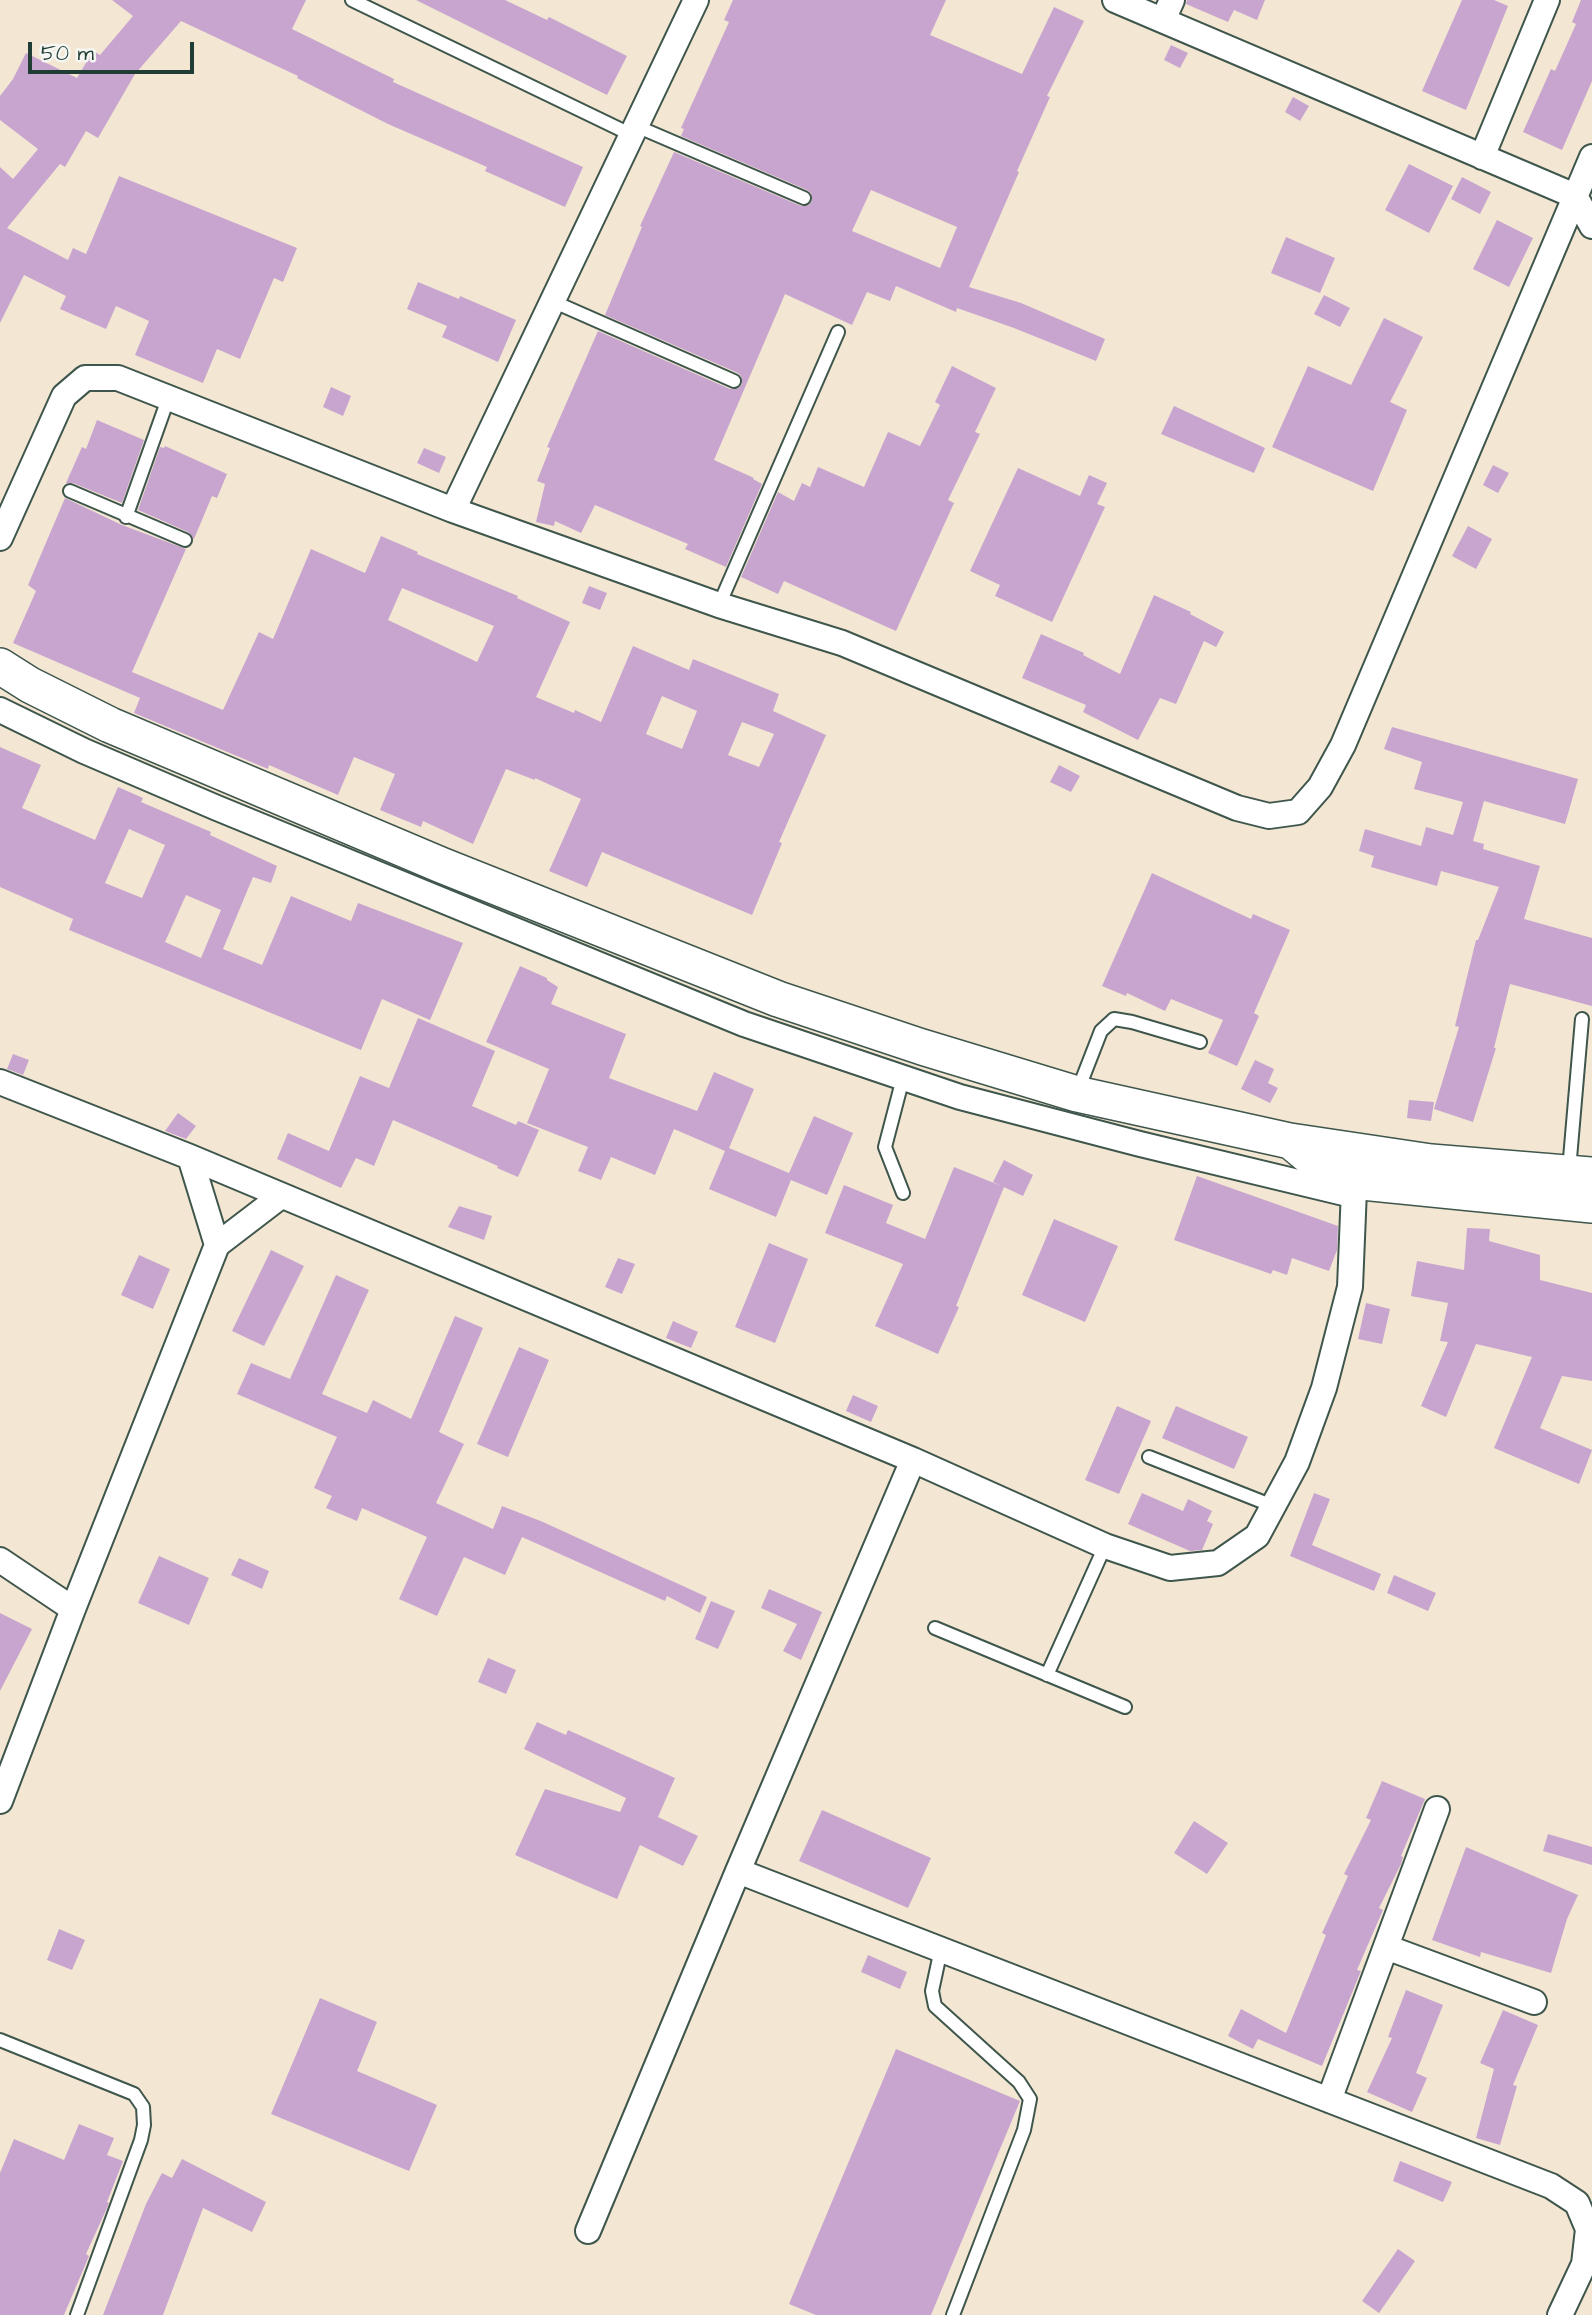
<!DOCTYPE html>
<style>
body{margin:0}
#map{position:relative;width:1592px;height:2315px;overflow:hidden;background:#f3e7d3;font-family:"Architects Daughter",sans-serif}
canvas{display:block}
.scale{position:absolute;left:28px;top:42px;width:166px;height:32px;box-sizing:border-box;border:4px solid #1f3d34;border-top:0;padding-left:9px;font-size:21px;line-height:24px;white-space:nowrap;color:#1f3d34;-webkit-text-stroke:5px #f6f6f2;paint-order:stroke}
</style>
<div id="map">
<canvas width="1592" height="2315"></canvas>
<div class="scale">50 m</div>
</div>
<script>
const c = document.querySelector('canvas').getContext('2d');
c.lineJoin = 'round';
function fill(path, color) { c.fillStyle = color; c.fill(path, 'evenodd'); }
const shape = rows => new Path2D(rows.map(r => 'M' + r).join(''));
function strokePath(path, color, width, dash) { c.strokeStyle = color; c.lineWidth = width; c.lineCap = dash ? 'butt' : 'round'; c.setLineDash(dash || []); c.stroke(path); }
fill(shape([
 [112,0,306,0,292,29,394,79,393,82,583,167,565,207,485,171,487,167,388,124,297,78,298,76,181,21,135,74,98,138,86,131,65,167,60,164,7,228,68,260,73,248,86,254,119,176,297,248,283,282,274,278,240,359,217,349,203,383,135,355,149,321,116,306,106,329,60,309,66,296,24,275,0,323,0,167,13,179,38,149,0,120,0,96,13,79,26,53,77,78,93,51,100,55,133,16],
 [416,0,505,0,547,20,549,17,627,56,607,95],
 [733,0,946,0,930,35,1022,74,1054,7,1084,21,1047,96,1050,97,1017,171,1019,172,969,287,1021,303,1105,339,1096,361,1014,328,957,308,956,312,896,286,890,301,867,292,852,325,785,294,714,460,754,478,753,479,762,484,726,567,685,549,688,544,595,505,581,533,555,521,554,526,536,522,545,484,537,481,550,448,547,447,598,331,730,389,739,388,742,384,741,376,738,373,605,315,642,227,640,226,674,152,801,206,809,205,812,201,811,193,807,190,681,136,684,129,681,128,729,22,724,20],
 [871,190,957,227,940,268,852,231],
 [1187,0,1265,0,1257,20,1234,10,1228,22,1186,4],
 [1462,0,1494,0,1508,6,1466,110,1422,91],
 [1581,0,1592,0,1592,81,1562,150,1523,132,1551,69,1555,71,1576,24,1572,22],
 [1171,45,1188,53,1180,68,1164,60],
 [1293,97,1309,106,1300,121,1285,112],
 [1409,164,1453,186,1429,233,1385,210],
 [1462,177,1491,192,1480,214,1451,199],
 [1497,220,1533,238,1509,287,1473,269],
 [1286,237,1335,258,1320,293,1271,273],
 [418,282,459,299,460,296,516,320,498,362,442,337,447,326,407,309],
 [1324,295,1350,308,1340,327,1314,314],
 [1384,318,1423,337,1390,402,1407,410,1373,491,1272,447,1308,366,1351,385],
 [952,366,996,388,975,432,980,434,948,500,954,503,896,631,784,581,778,594,741,577,778,492,794,501,802,483,810,487,818,467,864,487,888,432,920,446,940,405,935,402],
 [331,387,351,396,343,416,323,407],
 [1174,406,1265,448,1254,473,1161,434],
 [97,420,144,440,122,503,73,483,66,483,82,447,86,449],
 [165,446,227,474,217,498,212,496,194,539,188,532,138,510,160,447,164,448],
 [424,448,446,457,439,473,417,463],
 [1493,465,1509,473,1498,493,1483,485],
 [1018,468,1080,496,1089,475,1107,483,1097,504,1105,507,1052,622,995,596,1000,585,970,571],
 [65,498,122,525,186,549,132,672,223,710,259,632,273,639,311,549,365,573,381,536,418,552,417,554,518,596,517,598,570,622,536,697,574,713,575,710,601,722,633,646,689,670,693,659,779,694,773,711,826,735,779,842,782,843,752,915,602,852,587,887,549,871,581,799,535,778,535,780,506,769,473,844,423,821,421,827,380,810,395,774,354,757,338,795,269,765,268,769,134,713,140,698,13,643,36,591,28,585],
 [402,588,494,626,477,662,388,620],
 [662,696,697,711,682,749,646,734],
 [742,722,774,734,759,767,728,755],
 [1468,526,1492,539,1476,569,1452,556],
 [589,586,607,593,600,610,582,603],
 [1154,595,1191,612,1190,614,1224,632,1216,647,1204,641,1176,704,1160,698,1138,740,1083,712,1086,705,1022,678,1041,634,1084,653,1083,655,1120,674],
 [1392,727,1578,779,1565,824,1484,801,1473,841,1484,844,1483,849,1540,866,1524,919,1592,938,1592,1006,1510,984,1494,1048,1496,1048,1473,1122,1434,1109,1459,1027,1455,1026,1476,940,1478,940,1499,887,1441,871,1437,886,1371,867,1374,856,1359,851,1365,829,1421,846,1426,827,1453,835,1463,802,1414,789,1422,762,1384,749],
 [0,747,41,765,22,808,95,840,118,787,143,798,141,802,211,832,210,835,277,866,271,883,253,877,223,949,262,965,291,896,351,921,358,903,463,943,430,1020,382,999,361,1050,69,930,73,919,0,887],
 [129,829,165,845,142,898,105,883],
 [186,895,221,910,201,958,165,942],
 [1059,765,1080,776,1071,792,1050,782],
 [1152,873,1251,919,1253,914,1290,930,1254,1013,1259,1016,1237,1066,1208,1053,1223,1020,1171,999,1165,1011,1127,993,1126,996,1102,986],
 [520,966,547,978,547,980,558,987,551,1004,626,1034,609,1078,697,1111,714,1072,754,1089,729,1148,789,1173,814,1116,853,1133,827,1195,791,1180,776,1217,709,1189,725,1151,674,1129,655,1175,611,1157,601,1180,578,1171,588,1147,527,1123,549,1069,486,1042],
 [418,1018,495,1051,472,1106,516,1125,518,1121,539,1130,518,1177,497,1168,498,1166,393,1120,374,1166,356,1158,341,1188,277,1159,288,1133,329,1151,360,1076,389,1088],
 [13,1054,29,1060,23,1075,7,1069],
 [1255,1060,1274,1069,1268,1083,1278,1088,1270,1103,1241,1089],
 [1409,1100,1434,1102,1431,1121,1407,1118],
 [178,1113,196,1126,186,1139,165,1131],
 [1004,1160,1033,1175,1023,1196,993,1182],
 [954,1167,1004,1187,956,1306,959,1307,938,1354,875,1326,903,1264,825,1233,844,1185,893,1205,886,1223,925,1239],
 [1197,1176,1338,1226,1337,1250,1329,1271,1292,1258,1287,1275,1273,1270,1271,1274,1174,1240],
 [459,1206,492,1216,484,1240,448,1227],
 [1054,1219,1118,1246,1085,1322,1022,1295],
 [1467,1228,1490,1229,1489,1241,1540,1255,1540,1280,1592,1293,1592,1381,1562,1376,1540,1428,1592,1450,1579,1484,1494,1448,1532,1357,1476,1344,1446,1417,1421,1406,1448,1342,1440,1341,1448,1303,1411,1296,1417,1261,1464,1270],
 [769,1243,808,1259,775,1343,735,1327],
 [271,1250,304,1266,264,1346,232,1331],
 [139,1255,170,1269,153,1309,121,1295],
 [618,1258,635,1264,622,1294,605,1287],
 [336,1275,369,1290,322,1394,367,1413,373,1400,411,1419,455,1316,483,1328,439,1432,464,1444,436,1503,493,1529,502,1506,543,1522,707,1597,700,1613,667,1596,665,1601,522,1537,505,1575,464,1557,437,1616,399,1599,427,1537,362,1508,357,1521,326,1508,332,1496,314,1488,337,1437,237,1394,251,1363,290,1379],
 [1366,1303,1390,1309,1382,1344,1358,1339],
 [673,1321,698,1332,691,1348,666,1338],
 [519,1347,549,1360,508,1457,477,1444],
 [853,1395,878,1406,871,1422,846,1411],
 [1117,1406,1151,1421,1119,1494,1085,1480],
 [1176,1406,1248,1437,1234,1469,1162,1438],
 [1142,1493,1183,1511,1188,1499,1212,1511,1207,1521,1213,1524,1202,1550,1190,1551,1128,1524],
 [1314,1493,1330,1499,1312,1545,1381,1574,1374,1591,1290,1556],
 [159,1556,209,1578,189,1625,138,1603],
 [239,1558,269,1571,262,1589,231,1575],
 [1394,1575,1436,1593,1428,1611,1387,1593],
 [769,1589,822,1612,801,1660,783,1651,797,1624,761,1608],
 [711,1601,735,1611,718,1649,695,1639],
 [0,1613,32,1629,0,1691],
 [488,1658,516,1670,506,1694,478,1682],
 [537,1722,566,1735,568,1730,675,1778,658,1817,698,1836,683,1866,640,1845,617,1899,515,1855,545,1789,620,1812,626,1798,524,1749],
 [1382,1781,1425,1799,1401,1856,1403,1857,1401,1864,1379,1908,1383,1910,1357,1970,1361,1971,1322,2066,1258,2039,1253,2049,1228,2036,1241,2009,1286,2033,1326,1935,1322,1933,1348,1876,1344,1874,1371,1820,1366,1818],
 [822,1810,931,1858,908,1908,799,1861],
 [1194,1821,1228,1843,1207,1874,1174,1853],
 [1548,1834,1592,1847,1592,1865,1543,1851],
 [1466,1847,1578,1895,1567,1919,1551,1973,1481,1952,1480,1957,1432,1940],
 [59,1929,85,1940,72,1970,47,1960],
 [868,1955,907,1972,900,1989,861,1972],
 [1406,1990,1443,2005,1416,2073,1427,2078,1412,2112,1367,2092,1392,2038,1388,2037],
 [320,1998,377,2022,357,2071,437,2105,409,2171,271,2114],
 [1503,2010,1538,2025,1513,2085,1517,2086,1500,2145,1476,2138,1494,2069,1480,2063],
 [896,2049,1020,2101,931,2315,816,2315,789,2304],
 [79,2124,114,2138,107,2155,123,2161,107,2202,109,2203,107,2208,86,2254,89,2256,64,2315,0,2315,0,2173,14,2139,64,2160],
 [182,2159,266,2202,252,2232,203,2208,163,2315,103,2315,146,2204,162,2173,172,2178],
 [1400,2161,1452,2182,1443,2202,1393,2181],
 [1398,2249,1415,2261,1379,2313,1362,2301]
]), '#c8a5cf');
const lane = shape([
 [352,0,632,135],
 [636,126,804,198],
 [552,301,734,381],
 [70,491,185,540],
 [126,517,168,399],
 [719,605,838,332],
 [1078,1090,1101,1031,1114,1019,1132,1022,1200,1042],
 [1569,1170,1582,1019],
 [903,1193,885,1147,903,1078],
 [1149,1457,1273,1506],
 [935,1628,1125,1707],
 [1047,1675,1105,1546],
 [941,1949,932,1991,935,2006,1019,2082,1030,2099,1024,2130,953,2315],
 [0,2040,134,2094,143,2107,144,2125,141,2140,77,2315]
]);
const street = shape([
 [1115,0,1575,196,1592,226],
 [1163,20,1172,0],
 [1482,157,1547,0],
 [453,510,696,0],
 [0,538,64,396,85,378,118,378,453,510,719,605,842,643,1237,808,1269,816,1298,812,1320,787,1343,745,1592,157],
 [0,710,84,751,217,808,744,1024,960,1097,1140,1144,1352,1195],
 [0,1082,190,1157,913,1460,1105,1546,1170,1568,1218,1563,1257,1536,1297,1462,1324,1388,1350,1287,1355,1165],
 [190,1157,217,1245],
 [0,1560,73,1609],
 [0,1801,73,1609,217,1245,281,1196],
 [738,1871,1551,2186,1577,2203,1588,2229,1584,2264,1560,2315],
 [1386,1947,1534,2002],
 [1329,2100,1437,1809],
 [588,2231,738,1871,913,1460]
]);
const secondary = shape([
 [0,666,30,685,110,725,441,865,778,999,922,1047,1077,1094,1290,1141,1431,1162,1592,1175],
 [1293,1143,1323,1168,1352,1181,1592,1205]
]);
strokePath(lane, '#3f564c', 16);
strokePath(street, '#3f564c', 28);
strokePath(secondary, '#3f564c', 38);
strokePath(lane, '#fff', 12);
strokePath(street, '#fff', 24);
strokePath(secondary, '#fff', 35);
</script>
